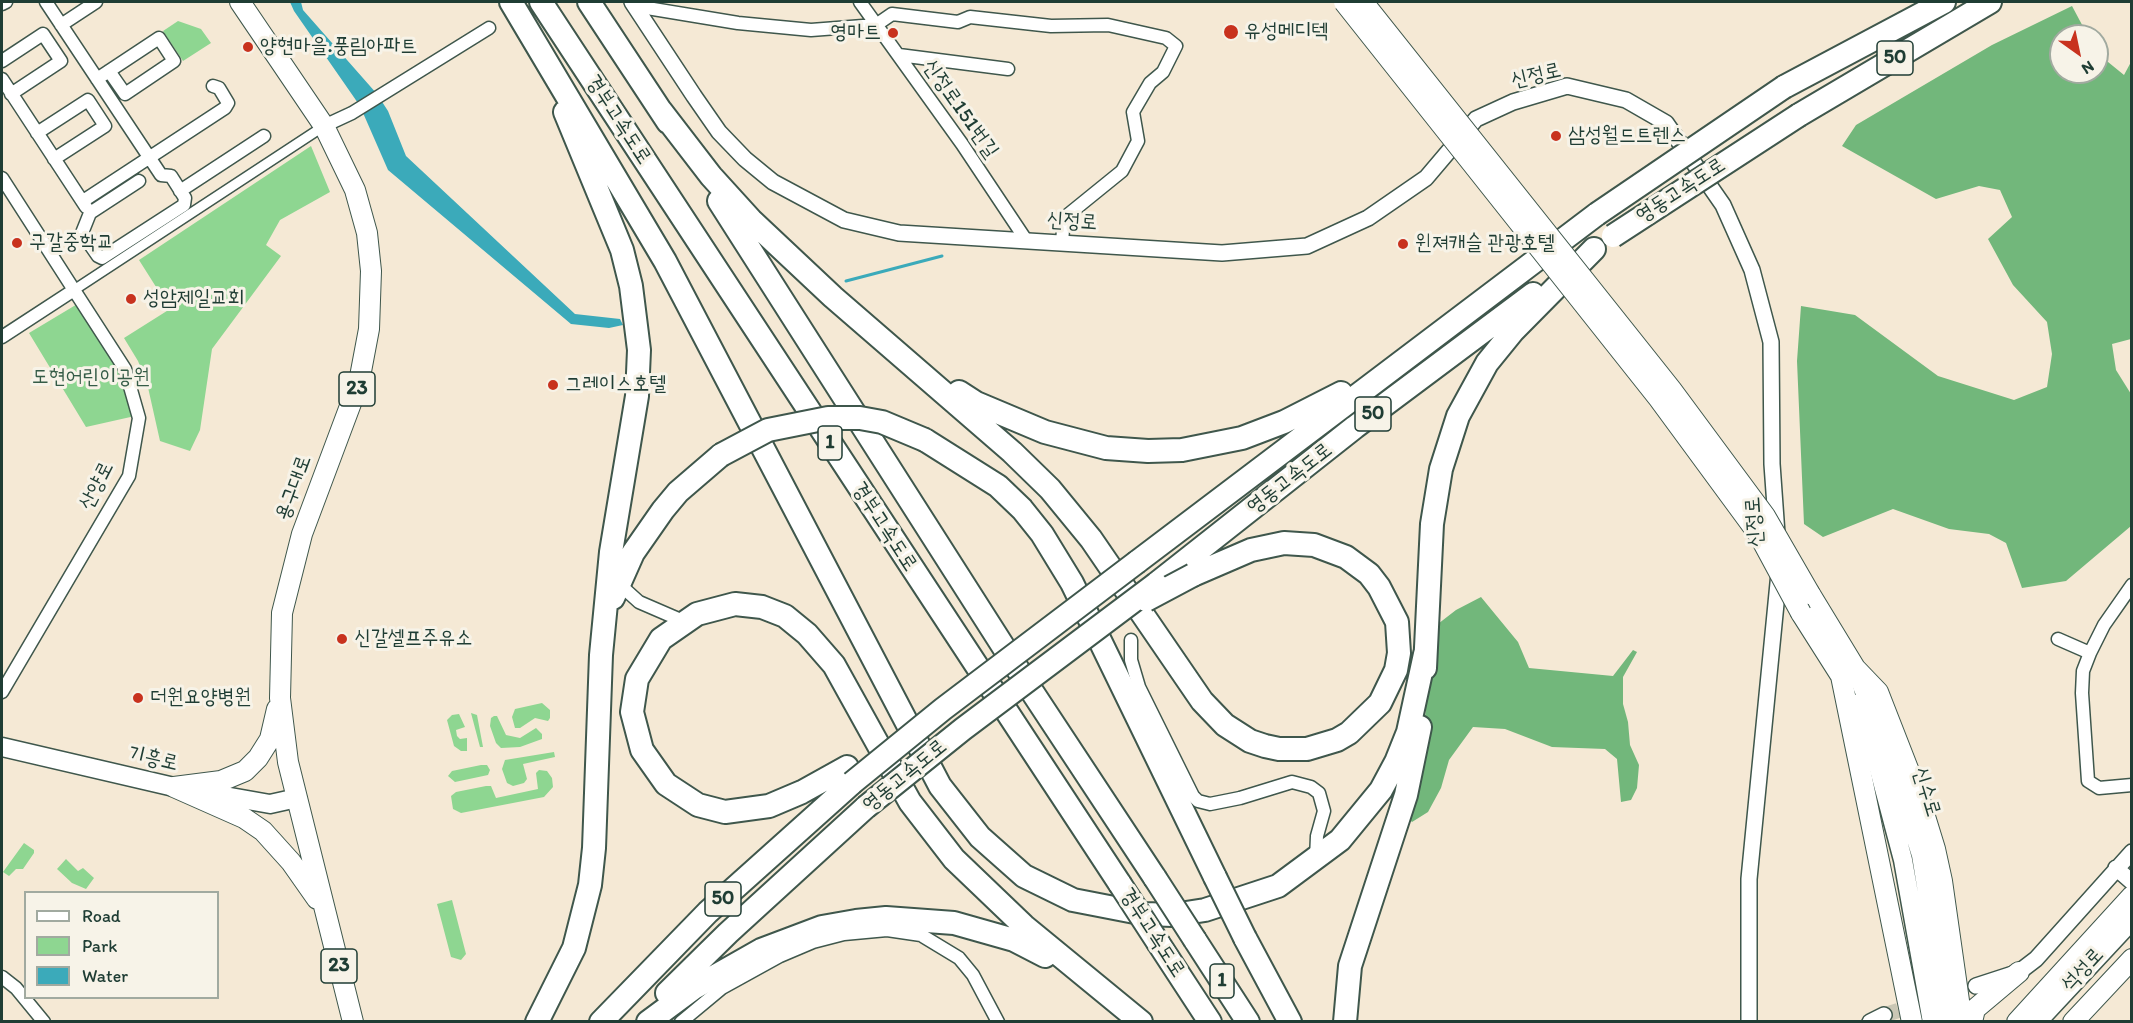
<!DOCTYPE html>
<meta charset="utf-8">
<style>
body{margin:0}
#map{position:relative;width:2133px;height:1023px;overflow:hidden;background:#f5e9d5;font-family:Itim,sans-serif}
canvas{display:block}
.frame{position:absolute;inset:0;border:3px solid #1f3d34;pointer-events:none}
.legend{position:absolute;left:24px;top:891px;width:195px;height:108px;box-sizing:border-box;background:#f7f3e8;border:2px solid #a1aaa0;margin:0;padding:8px 10px;list-style:none;font-size:18px;color:#1f3d34}
.legend li{display:flex;align-items:center;gap:12px;height:30px}
.legend b{width:30px;border:2px solid #a1aaa0}
.north{position:absolute;left:2049px;top:24px;width:60px;height:60px;box-sizing:border-box;background:#f7f3e8;border:2px solid #a1aaa0;border-radius:50%;rotate:147deg;font-size:16px;font-weight:700;line-height:24px;text-align:center;color:#1f3d34}
.north::after{content:'';display:block;margin:auto;width:21px;height:27px;background:#c8321e;clip-path:polygon(50% 0,100% 100%,50% 72%,0 100%)}
</style>
<div id="map">
<canvas width="2133" height="1023"></canvas>
<div class="frame"></div>
<ul class="legend">
<li><b style="height:8px;background:#fff"></b>Road</li>
<li><b style="height:16px;background:#8ed691"></b>Park</li>
<li><b style="height:16px;background:#3baaba"></b>Water</li>
</ul>
<div class="north">N</div>
</div>
<script>
const c = document.querySelector('canvas').getContext('2d');
c.lineJoin = 'round';
function fill(path, color) { c.fillStyle = color; c.fill(path, 'evenodd'); }
const shape = rows => new Path2D(rows.map(r => 'M' + r).join(''));
function strokePath(path, color, width, dash) { c.strokeStyle = color; c.lineWidth = width; c.lineCap = dash ? 'butt' : 'round'; c.setLineDash(dash || []); c.stroke(path); }
function drawText(font, color, halo, rows, align = 'center') {
  c.font = font + ' Itim,"Poor Story",sans-serif'; c.lineWidth = 6; c.setLineDash([]); c.textBaseline = 'middle'; c.strokeStyle = halo; c.fillStyle = color; for (const [text, x, y, turn = 0] of rows) {
    c.save(); c.translate(x, y); c.rotate((+turn || 0) * Math.PI / 180); c.textAlign = isNaN(turn) ? turn : align; if (halo) c.strokeText(text, 0, 0); c.fillText(text, 0, 0); c.restore();
  }
}
fill(shape([
 [178,21,201,29,211,43,183,61,163,31],
 [311,146,330,192,280,220,266,245,281,256,212,349,200,430,190,451,160,441,147,383,138,361,124,338,170,309,139,260],
 [79,303,122,372,135,416,86,427,29,333],
 [542,703,550,710,550,718,548,721,535,718,520,728,515,728,512,717,515,709],
 [471,713,477,715,483,747,480,747],
 [459,714,465,727,456,730,457,736,460,739,467,738,467,751,461,751,454,746,447,720,452,715],
 [494,716,497,716,506,735,520,738,536,728,542,734,542,739,520,747,501,748,496,743,490,726,491,718],
 [554,752,555,757,523,764,527,779,524,783,513,786,507,783,502,769,505,760],
 [481,765,487,765,490,770,488,775,455,782,448,776,452,771],
 [539,770,547,771,552,778,553,787,544,797,461,813,453,809,451,796,456,792,486,786,491,786,496,798,538,789,536,773],
 [24,843,34,850,34,853,23,869,16,869,9,876,3,872],
 [66,859,78,871,83,868,94,878,86,889,72,883,57,869],
 [452,900,466,954,461,960,451,957,437,904]
]), '#8ed691');
fill(shape([
 [2072,6,2088,36,2061,36,2061,72,2097,72,2097,53,2124,75,2131,62,2131,339,2112,344,2116,370,2131,394,2131,526,2066,581,2022,588,2006,543,1989,534,1949,529,1893,509,1823,537,1804,524,1797,361,1801,306,1855,315,1938,376,2014,400,2047,387,2052,354,2047,322,2013,285,1988,239,2012,217,2000,190,1979,186,1936,199,1842,146,1856,125,1992,45],
 [1481,597,1518,642,1529,668,1613,676,1633,650,1637,652,1623,677,1623,704,1628,722,1630,745,1639,765,1637,788,1631,800,1621,802,1617,759,1605,749,1552,747,1505,729,1473,727,1449,760,1441,788,1428,812,1412,822,1405,815,1424,727,1434,627,1456,610]
]), '#72b77b');
fill(shape([
 [290,2,301,2,303,10,377,94,388,111,406,156,575,314,620,319,623,325,609,328,571,324,388,170,360,106,294,11]
]), '#3baaba');
strokePath(shape([
 [846,281,942,256]
]), '#3baaba', 3);
strokePath(shape([
 [1884,1015,1976,986]
]), '#cac7b5', 15, [15, 8]);
const pedestrian = shape([
 [74,290,324,126]
]);
const minor = shape([
 [46,2,161,175,171,176,185,198,184,205,102,258,98,256,82,233,90,213,139,181],
 [860,2,962,144,1026,240],
 [2,4,6,2],
 [635,6,738,23,811,30,876,25,892,14,958,22,970,17,1051,26,1108,25,1166,38,1176,46,1163,72,1150,83,1133,112,1138,141,1122,171,1064,218,1062,242],
 [61,25,96,2],
 [899,55,1008,69],
 [2,61,43,34,61,61,11,94],
 [2,79,86,207],
 [97,79,159,38,174,61,125,94,109,71],
 [324,126,352,113,489,28],
 [37,133,88,100,105,126,54,159],
 [2,178,74,290,2,337],
 [180,191,264,136],
 [83,201,225,108,228,103,219,88,213,86],
 [618,583,639,602,683,621],
 [2132,585,2104,625,2090,653,2083,671,2082,693,2088,781,2099,788,2132,785],
 [2058,639,2090,653],
 [1131,640,1131,660,1139,687,1193,796,1198,801,1210,804,1240,798,1292,782,1311,787,1319,793,1324,811,1317,836,1316,859],
 [2,692,129,476,139,418,125,369,74,290],
 [2,977,16,988,44,1022],
 [681,1022,722,988,780,956,813,942,844,934,887,930,921,935,959,958,973,975,998,1022]
]);
const tertiary = shape([
 [632,2,694,96,719,132,745,159,773,182,844,220,899,233,1222,253,1307,246,1368,218,1426,178,1476,119,1513,102,1567,86,1626,100,1666,123,1723,205,1752,270,1771,342,1772,464,1777,534],
 [2116,868,2132,882],
 [1976,986,2019,972,2036,959,2132,852],
 [1749,1022,1749,879,1779,573],
 [1870,1022,1884,1015]
]);
const secondary = shape([
 [1856,671,1890,756,1921,855,1948,1022],
 [1852,703,1877,762,1903,860,1932,1022],
 [2,747,174,787,270,804,297,798]
]);
const primary = shape([
 [240,2,324,126,355,190,367,233,371,271,369,329,359,382,302,534,282,613,280,698,288,762,353,1022],
 [1810,594,1855,668,1878,692,1919,797,1935,849,1942,881,1962,1022],
 [1801,613,1841,676,1912,1022],
 [174,787,244,818,263,831,291,862,317,899],
 [174,787,221,781,245,771,258,758,270,739,277,709],
 [1972,1022,1975,1009,2019,972],
 [2017,1022,2132,896],
 [2073,1022,2132,959]
]);
const trunk = shape([
 [2035,1022,2132,918]
]);
const motorway = shape([
 [511,2,665,261,940,786,980,837,1024,876,1073,900,1145,914,1173,915,1205,910,1278,886,1340,840,1381,790,1396,762,1408,732,1425,654],
 [541,2,1120,884],
 [589,2,668,122],
 [1784,87,1944,2],
 [661,111,711,176,751,220,833,297,1012,452,1050,489,1091,539,1202,701,1225,725,1250,741,1265,746,1279,749,1307,749,1337,740,1349,733,1380,703,1396,670,1399,653,1397,622,1379,587,1369,574,1346,557,1314,545,1284,543,1251,550,1193,575],
 [1799,115,1990,2],
 [719,201,1031,690,1155,878],
 [959,392,976,403,1045,432,1106,448,1148,451,1182,450,1242,438,1284,422,1341,393],
 [925,440,998,486,1022,509,1042,534,1072,583,1215,877],
 [1137,562,1597,214],
 [1156,584,1355,427,1533,294],
 [613,598,633,553,663,510,678,492,721,455],
 [1425,668,1432,524,1441,469,1458,416,1487,363,1513,331,1594,249],
 [847,767,802,792,769,806,725,812,698,805,666,784,642,750,632,712,637,679,661,639,697,614,735,604,762,607,785,616,807,634,834,665,910,802,954,859,1024,926,1141,1022],
 [1245,938,1290,1022],
 [1195,940,1248,1022],
 [1159,944,1210,1022],
 [667,993,728,933,866,807],
 [537,1022,574,948,590,885,594,848,601,655,611,552,637,396,639,350,631,286,622,250,565,112],
 [601,1022,708,912,852,783],
 [648,1022,694,988,761,950,822,927,856,921,886,918,954,923,1014,940,1045,956],
 [1345,1022,1350,966,1406,795,1420,727]
]);
strokePath(pedestrian, '#3f574c', 12);
strokePath(minor, '#3f574c', 15);
strokePath(tertiary, '#3f574c', 18);
strokePath(secondary, '#3f574c', 21);
strokePath(primary, '#3f574c', 22);
strokePath(trunk, '#3f574c', 24);
strokePath(motorway, '#3f574c', 26);
strokePath(pedestrian, '#fff', 9);
strokePath(minor, '#fff', 12);
strokePath(tertiary, '#fff', 15);
strokePath(secondary, '#fff', 18);
strokePath(primary, '#fff', 20);
strokePath(trunk, '#fff', 21);
strokePath(motorway, '#fff', 22);
const primaryBridge = shape([
 [1344,2,1659,399,1759,535,1801,613],
 [1363,2,1671,389,1765,516,1810,594]
]);
const motorwayBridge = shape([
 [1597,214,1784,87],
 [1613,236,1799,115],
 [721,455,768,430,828,418,860,418,882,422,925,440],
 [1146,600,1193,575],
 [852,783,943,709,1137,562],
 [866,807,963,729,1156,584],
 [1215,877,1245,938],
 [1155,878,1195,940],
 [1120,884,1159,944]
]);
strokePath(primaryBridge, '#3f574c', 22, []);
strokePath(motorwayBridge, '#3f574c', 26, []);
strokePath(primaryBridge, '#fff', 20);
strokePath(motorwayBridge, '#fff', 22);
for (const [x, y, r, color] of [
 [1231,32,8,"#c8321e"],
 [893,33,6,"#c8321e"],
 [248,47,6,"#c8321e"],
 [1556,136,6,"#c8321e"],
 [17,243,6,"#c8321e"],
 [1403,244,6,"#c8321e"],
 [131,299,6,"#c8321e"],
 [553,385,6,"#c8321e"],
 [342,639,6,"#c8321e"],
 [138,698,6,"#c8321e"]
]) { const dot = new Path2D(); dot.arc(x, y, r, 0, 2 * Math.PI); c.fillStyle = color; c.fill(dot); strokePath(dot, '#f7f3e8', 2); }
for (const [x, y, w] of [
 [1895,58,36],
 [357,389,36],
 [1373,414,36],
 [830,443,24],
 [723,899,36],
 [339,966,36],
 [1222,981,24]
]) { const box = new Path2D(); box.roundRect(x - w / 2, y - 17, w, 34, 4.5); c.fillStyle = '#f7f3e8'; c.fill(box); strokePath(box, '#1f3d34', 1.5); }
drawText('bold 20px', '#1f3d34', null, [
 ["50",1895,58],
 ["23",357,389],
 ["50",1373,414],
 ["1",830,443],
 ["50",723,899],
 ["23",339,966],
 ["1",1222,981]
]);
drawText('21px', '#1f3d34', '#f7f3e8', [
 ["유성메디텍",1244,32],
 ["영마트",881,33,"right"],
 ["양현마을.풍림아파트",260,47],
 ["삼성월드트렌스",1568,136],
 ["구갈중학교",29,243],
 ["윈져캐슬 관광호텔",1415,244],
 ["성암제일교회",143,299],
 ["그레이스호텔",565,385],
 ["신갈셀프주유소",354,639],
 ["더원요양병원",150,698]
], 'left');
drawText('21px', '#1f3d34', '#f7f3e8', [
 ["신정로",1536,76,-13],
 ["신정로151번길",960,109,55],
 ["경부고속도로",618,120,57],
 ["영동고속도로",1681,191,-33],
 ["신정로",1072,222,4],
 ["영동고속도로",1290,479,-38],
 ["산양로",97,486,-63],
 ["용구대로",294,488,-70],
 ["신정로",1755,522,-94],
 ["경부고속도로",884,527,57],
 ["기흥로",153,759,13],
 ["영동고속도로",905,776,-39],
 ["신수로",1926,792,73],
 ["경부고속도로",1152,933,57],
 ["석성로",2083,970,-47]
]);
drawText('21px', '#355c47', '#f7f3e8', [
 ["도현어린이공원",91,378]
]);
</script>
